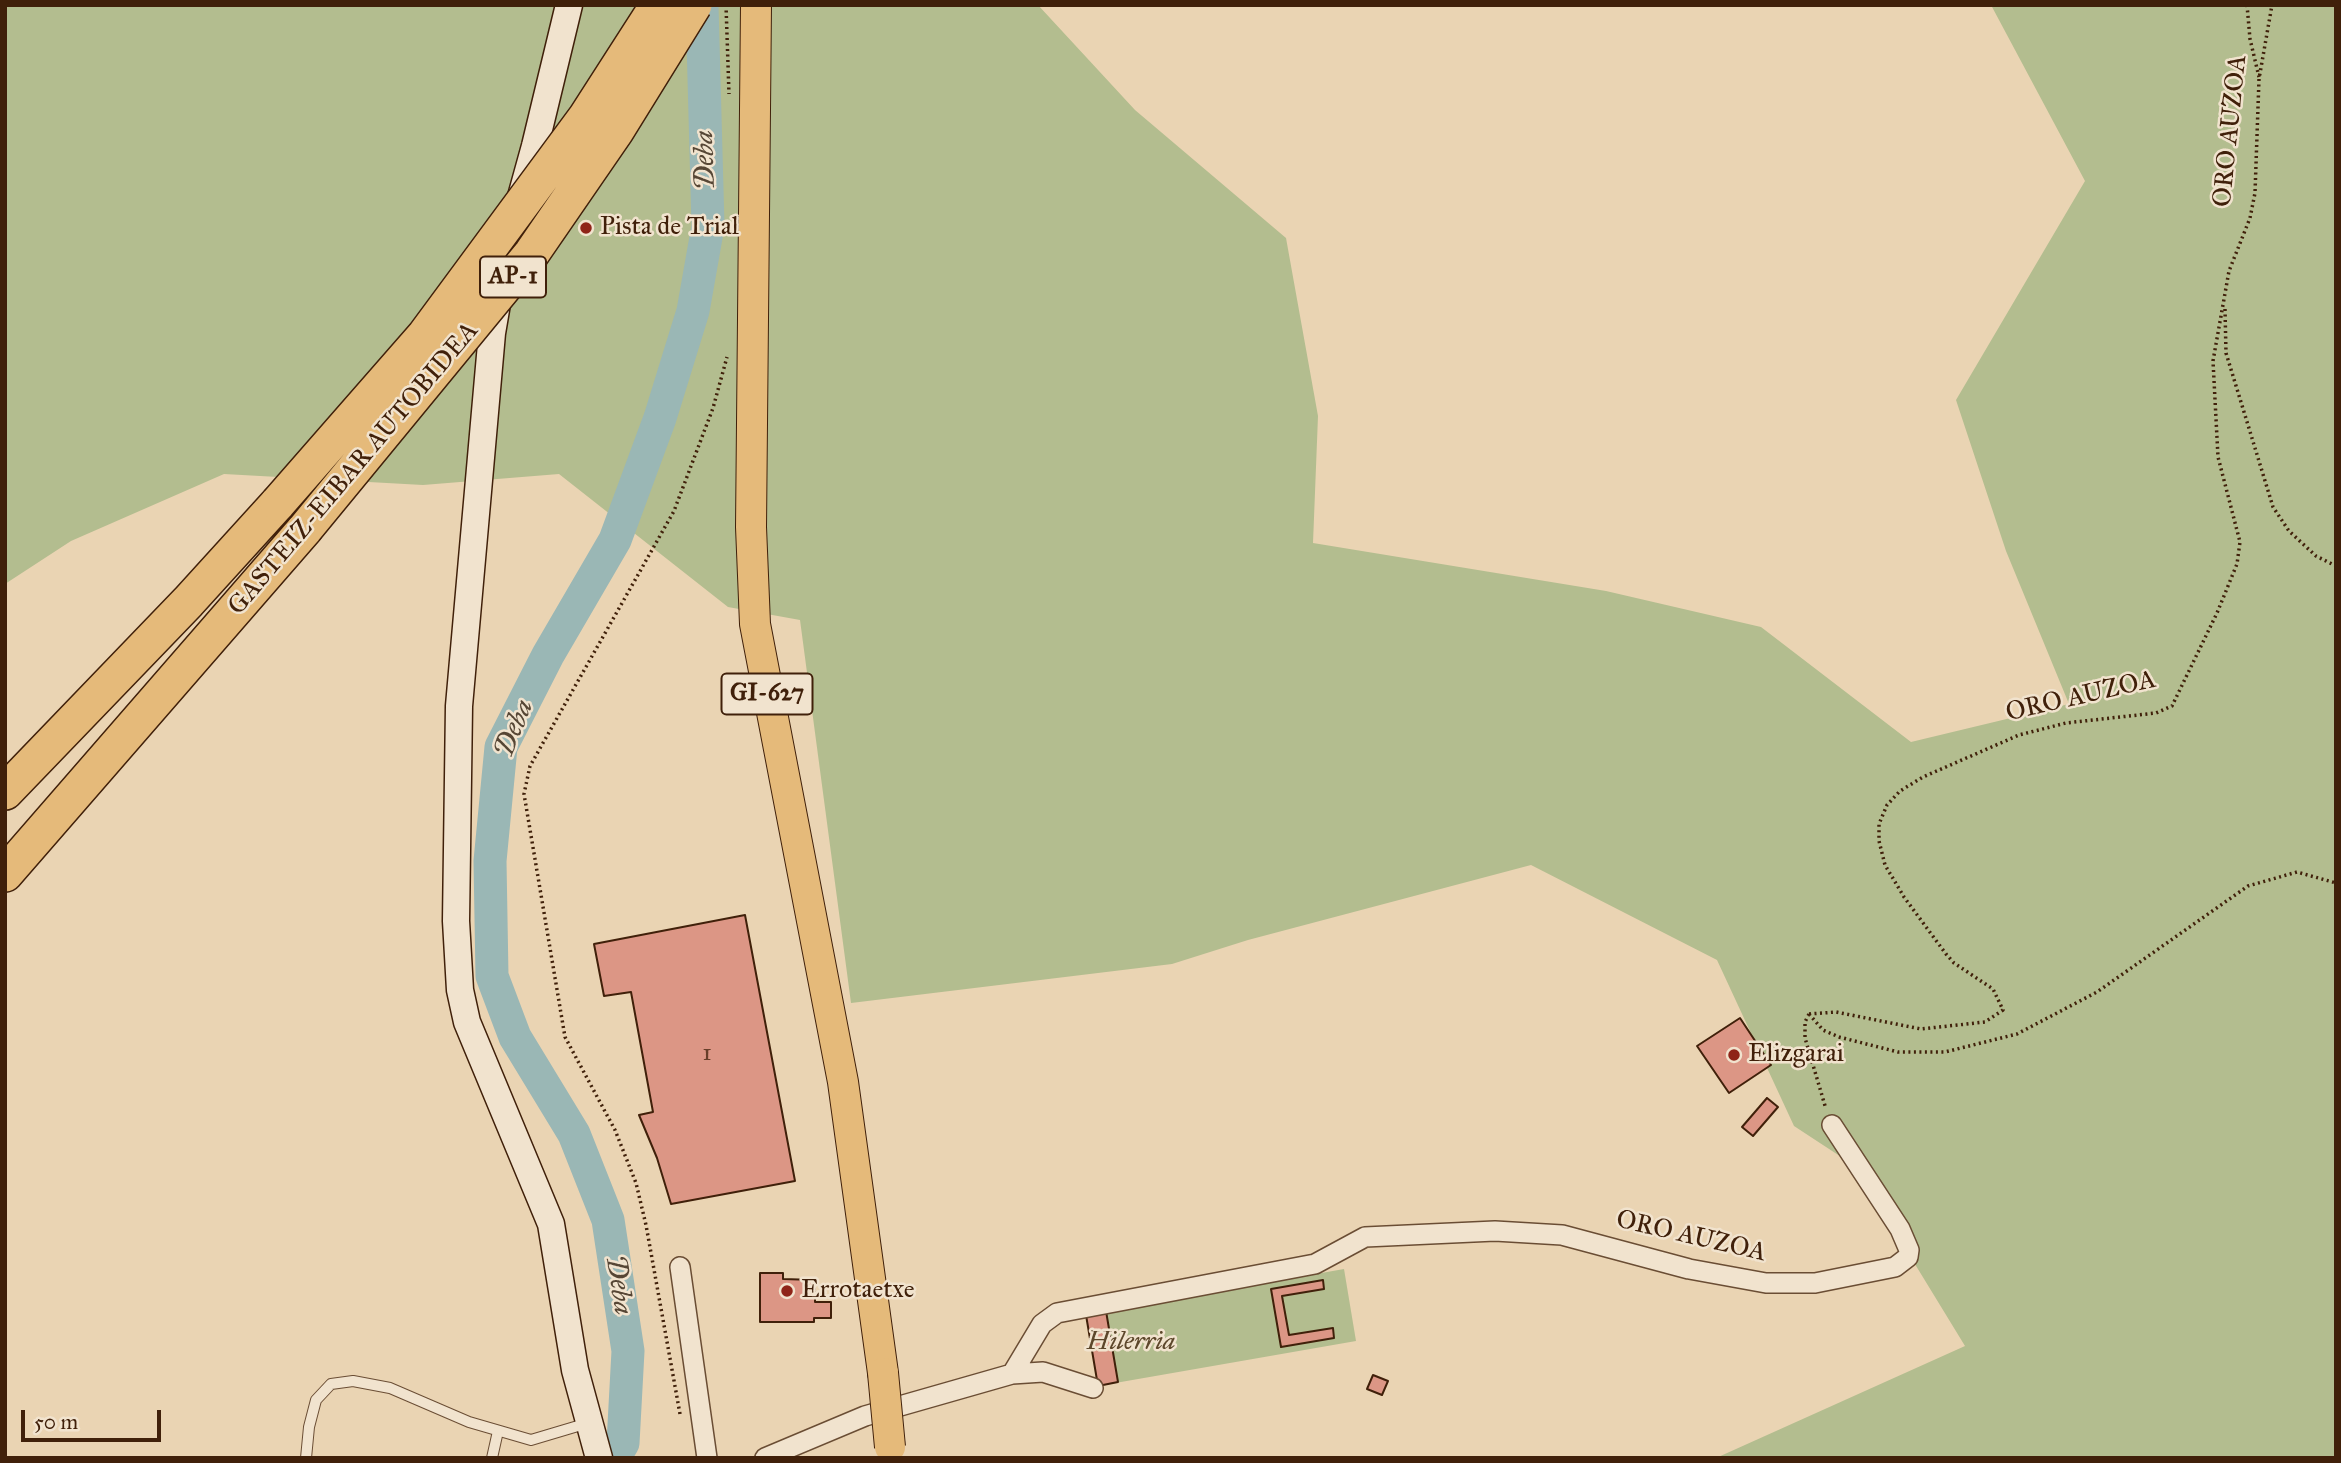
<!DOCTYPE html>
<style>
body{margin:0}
#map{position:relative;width:2341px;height:1463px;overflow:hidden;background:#ead4b3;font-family:"IM FELL Great Primer",serif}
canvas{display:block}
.frame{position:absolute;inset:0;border:7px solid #40200a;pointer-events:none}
.scale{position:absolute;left:21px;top:1410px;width:140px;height:32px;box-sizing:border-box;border:4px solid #40200a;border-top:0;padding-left:9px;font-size:21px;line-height:24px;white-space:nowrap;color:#40200a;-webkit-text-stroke:5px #f1e3ce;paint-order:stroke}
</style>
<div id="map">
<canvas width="2341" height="1463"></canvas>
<div class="frame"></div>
<div class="scale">50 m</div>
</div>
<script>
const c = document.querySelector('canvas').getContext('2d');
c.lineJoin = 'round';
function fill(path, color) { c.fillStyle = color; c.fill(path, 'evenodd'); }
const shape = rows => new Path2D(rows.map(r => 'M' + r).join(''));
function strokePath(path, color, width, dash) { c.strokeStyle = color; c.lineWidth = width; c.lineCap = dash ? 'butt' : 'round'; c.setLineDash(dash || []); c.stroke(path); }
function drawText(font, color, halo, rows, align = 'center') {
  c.font = font + ' "IM FELL Great Primer",serif'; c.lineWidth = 5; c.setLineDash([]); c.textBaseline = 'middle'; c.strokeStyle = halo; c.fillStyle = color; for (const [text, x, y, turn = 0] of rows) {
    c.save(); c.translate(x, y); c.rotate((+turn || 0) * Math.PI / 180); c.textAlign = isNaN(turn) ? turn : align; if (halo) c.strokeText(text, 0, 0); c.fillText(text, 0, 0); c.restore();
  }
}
fill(shape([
 [5,5,1038,5,1135,110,1286,238,1318,416,1313,543,1606,591,1761,627,1911,742,2069,704,2006,551,1956,400,2085,181,1991,5,2336,5,2336,1458,1716,1458,1965,1346,1855,1166,1794,1126,1717,960,1531,865,1248,940,1172,964,851,1003,800,620,728,607,559,474,423,485,224,474,71,541,5,584],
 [1344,1269,1356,1341,1098,1386,1086,1315]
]), '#b3bd8f');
strokePath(shape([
 [614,1458,623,1443,628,1351,608,1220,574,1134,515,1037,492,976,490,861,501,747,548,655,615,540,660,418,693,311,708,226,702,5]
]), '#9ab7b5', 33);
const building = shape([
 [745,915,795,1181,671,1204,657,1158,639,1115,653,1112,631,992,604,996,594,944,745,915],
 [1740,1018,1771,1065,1729,1093,1697,1046,1740,1018],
 [1767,1098,1778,1107,1753,1136,1742,1127,1767,1098],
 [760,1273,783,1273,783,1279,815,1280,815,1302,831,1302,831,1318,814,1318,814,1322,760,1322,760,1273],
 [1323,1280,1324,1289,1282,1296,1289,1335,1333,1328,1334,1338,1281,1347,1271,1289,1323,1280],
 [1106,1311,1118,1382,1098,1386,1086,1315,1106,1311],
 [1373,1375,1388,1381,1382,1395,1367,1389,1373,1375]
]);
fill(building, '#dc9685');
strokePath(building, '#40200a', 2);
const lane = shape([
 [306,1458,309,1427,316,1400,331,1384,353,1381,390,1388,469,1422,531,1440,588,1423],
 [492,1458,498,1431]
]);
const street = shape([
 [680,1267,707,1458],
 [1012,1374,1042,1324,1057,1313,1315,1264,1365,1237,1495,1231,1562,1235,1689,1269,1766,1283,1815,1283,1895,1267,1908,1257,1909,1250,1900,1229,1832,1125],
 [765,1458,865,1416,1012,1374,1043,1372,1093,1388]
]);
const secondary = shape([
 [569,5,535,146,506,251,492,333,459,706,456,921,460,990,467,1022,551,1224,575,1370,599,1458]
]);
const primary = shape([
 [756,5,751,527,755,624,843,1082,883,1373]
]);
const highway = shape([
 [5,792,188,602,278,503],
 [5,874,305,529]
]);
strokePath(lane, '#6a4d34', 12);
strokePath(street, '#6a4d34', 22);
strokePath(secondary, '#40200a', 29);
strokePath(primary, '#40200a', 32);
strokePath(highway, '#40200a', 38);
strokePath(shape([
 [726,5,729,94],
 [2247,5,2250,39,2259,77],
 [2225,309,2226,353,2273,507,2289,531,2316,556,2336,566],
 [1809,1014,1836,1012,1921,1029,1985,1022,2003,1010,1993,989,1954,963,1946,954,1904,897,1885,865,1879,841,1879,824,1887,805,1900,791,1923,777,2019,735,2066,723,2156,713,2172,706,2217,613,2237,564,2240,542,2218,457,2213,361,2229,271,2250,218,2255,193,2259,79,2272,5],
 [1809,1014,1823,1030,1839,1037,1898,1052,1945,1052,2017,1034,2097,992,2248,886,2297,872,2336,883],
 [1809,1014,1805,1022,1805,1038,1826,1109],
 [680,1414,646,1225,636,1183,615,1130,565,1037,524,794,530,766,674,511,713,408,727,357]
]), '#40200a', 3.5, [2, 3.5]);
strokePath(lane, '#f1e3ce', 10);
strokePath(street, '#f1e3ce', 19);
strokePath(secondary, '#f1e3ce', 26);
strokePath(primary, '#e5ba7a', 30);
strokePath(highway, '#e5ba7a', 35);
const primaryBridge = shape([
 [883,1373,890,1447]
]);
const highwayBridge = shape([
 [278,503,425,335,586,117,658,5],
 [305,529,532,253,616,131,694,5]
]);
strokePath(primaryBridge, '#40200a', 32, []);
strokePath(highwayBridge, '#40200a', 38, []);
strokePath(primaryBridge, '#e5ba7a', 30);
strokePath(highwayBridge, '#e5ba7a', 35);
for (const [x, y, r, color] of [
 [586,228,7,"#8f2418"],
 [1734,1055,7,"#8f2418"],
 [787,1291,7,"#8f2418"]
]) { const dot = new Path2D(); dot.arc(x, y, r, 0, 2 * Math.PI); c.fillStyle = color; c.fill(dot); strokePath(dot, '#f1e3ce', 2.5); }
drawText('23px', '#673e29', null, [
 ["1",707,1054]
]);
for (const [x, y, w] of [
 [513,277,66],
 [767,694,91]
]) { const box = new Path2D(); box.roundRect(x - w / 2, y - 20.5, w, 41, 5); c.fillStyle = '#f1e3ce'; c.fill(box); strokePath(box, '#40200a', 2); }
drawText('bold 24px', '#40200a', null, [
 ["AP-1",513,277],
 ["GI-627",767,694]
]);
drawText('26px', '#40200a', '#f1e3ce', [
 ["ORO AUZOA",2231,131,-84],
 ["GASTEIZ-EIBAR AUTOBIDEA",354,469,-50],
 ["ORO AUZOA",2081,697,-13],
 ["ORO AUZOA",1691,1237,13]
]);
drawText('26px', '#40200a', '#f1e3ce', [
 ["Pista de Trial",600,228],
 ["Elizgarai",1748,1055],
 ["Errotaetxe",801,1291]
], 'left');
drawText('italic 26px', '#5d472b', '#f1e3ce', [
 ["Hilerria",1131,1343]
]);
drawText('italic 28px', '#564635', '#f1e3ce', [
 ["Deba",706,160,-92],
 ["Deba",515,729,-68],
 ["Deba",618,1285,81]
]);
</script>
